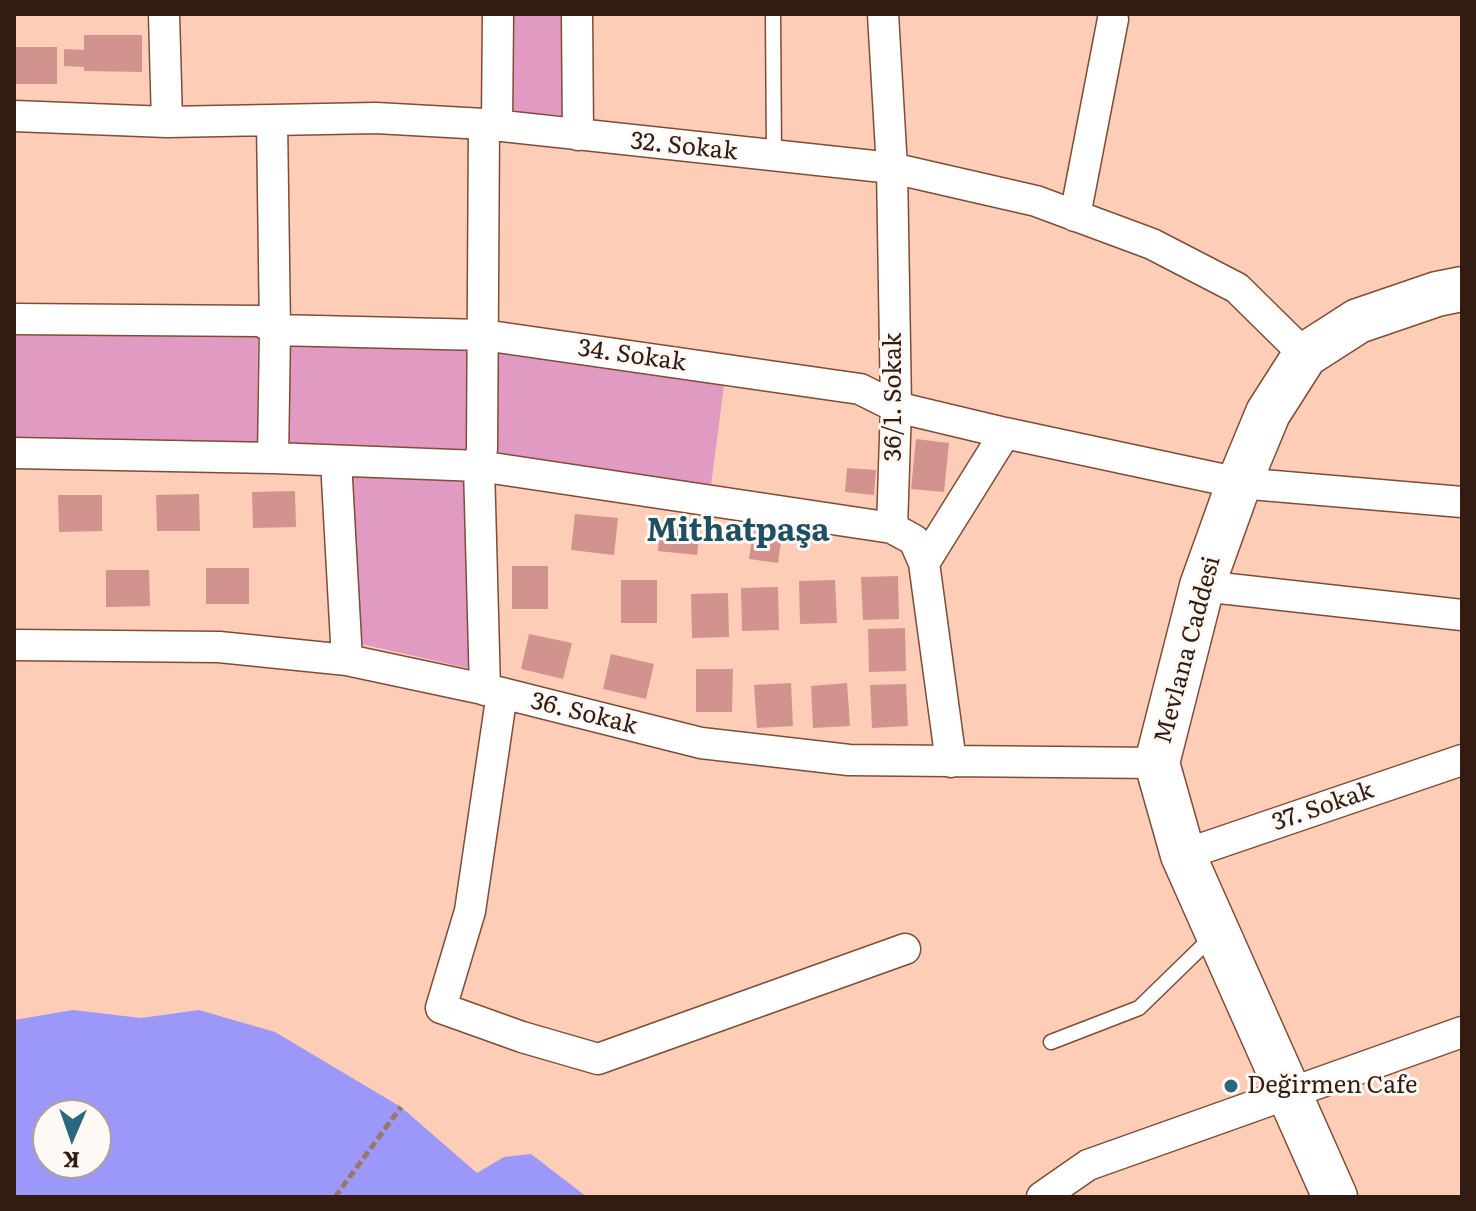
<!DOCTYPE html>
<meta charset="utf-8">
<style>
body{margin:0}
#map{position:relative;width:1476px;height:1211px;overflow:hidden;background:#fdcdb8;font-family:Literata,serif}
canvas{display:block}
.frame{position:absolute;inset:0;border:16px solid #321c12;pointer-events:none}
.north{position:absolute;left:32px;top:1099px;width:80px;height:80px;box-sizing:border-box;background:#fff9f6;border:2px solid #ada19b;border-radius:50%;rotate:182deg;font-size:22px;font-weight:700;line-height:32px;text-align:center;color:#321c12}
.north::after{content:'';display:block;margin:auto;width:28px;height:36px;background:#2a687e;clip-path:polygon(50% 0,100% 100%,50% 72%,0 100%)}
</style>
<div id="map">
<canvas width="1476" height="1211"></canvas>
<div class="frame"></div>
<div class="north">K</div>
</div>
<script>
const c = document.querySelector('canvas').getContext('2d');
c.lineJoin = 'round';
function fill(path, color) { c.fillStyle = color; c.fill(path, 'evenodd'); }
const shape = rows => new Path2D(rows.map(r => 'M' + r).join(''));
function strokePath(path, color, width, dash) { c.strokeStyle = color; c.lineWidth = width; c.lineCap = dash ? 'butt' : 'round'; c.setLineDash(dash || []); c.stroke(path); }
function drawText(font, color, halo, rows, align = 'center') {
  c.font = font + ' Literata,serif'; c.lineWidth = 6; c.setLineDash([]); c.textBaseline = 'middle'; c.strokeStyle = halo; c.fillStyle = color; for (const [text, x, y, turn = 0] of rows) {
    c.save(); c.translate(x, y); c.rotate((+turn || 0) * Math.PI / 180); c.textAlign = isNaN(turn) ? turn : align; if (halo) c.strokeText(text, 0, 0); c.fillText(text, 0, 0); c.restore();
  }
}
fill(shape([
 [512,14,568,14,567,115,511,114],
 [14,330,258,332,257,448,14,446],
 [289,341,468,345,466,451,287,448],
 [499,348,725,377,711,486,485,457],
 [349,470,470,476,472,669,352,642]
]), '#e19bc3');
fill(shape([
 [73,1010,141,1018,199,1010,275,1032,401,1107,477,1173,504,1157,531,1154,587,1197,14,1197,14,1020],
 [48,1115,96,1115,96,1163,48,1163]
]), '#9c98f9');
fill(shape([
 [84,35,142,35,142,72,84,71,84,67,64,66,64,49,84,50],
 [14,47,57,47,57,84,14,84],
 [916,439,949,443,944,492,911,489],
 [847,468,876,470,874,495,845,492],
 [295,491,296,527,253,528,252,492],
 [199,494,200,531,157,531,156,495],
 [58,495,102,495,102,531,59,532],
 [575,514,618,518,614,555,571,550],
 [660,526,700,530,697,555,658,551],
 [753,531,782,535,778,563,749,559],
 [512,566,548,566,548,609,512,609],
 [206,568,249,568,249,604,206,604],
 [106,570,149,570,150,606,106,607],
 [898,576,899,619,863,620,861,577],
 [621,580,657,580,657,623,621,623],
 [835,580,837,623,800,624,799,581],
 [778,587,779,630,742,631,741,588],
 [728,593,729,637,692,638,691,594],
 [905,628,906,671,869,672,868,629],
 [529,634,572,643,563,679,521,669],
 [611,654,654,664,646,699,603,689],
 [696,669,733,669,732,712,696,712],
 [791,683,793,726,757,728,754,685],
 [847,683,850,726,813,728,811,686],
 [906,684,908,726,872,728,870,685]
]), '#d2938e');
const lane = shape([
 [773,14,774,157],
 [1051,1042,1139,1008,1214,935]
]);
const street = shape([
 [164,14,167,122],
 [577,14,578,135],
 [883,14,892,168,896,407,892,528,914,540,924,563,951,762],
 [14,116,167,122,376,118,484,124,892,168,1036,201,1152,244,1237,288,1305,355],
 [272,120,275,330,273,458],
 [484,124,482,449,479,466,485,690],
 [497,124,498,14],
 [1075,216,1113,19],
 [14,319,261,321,275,330,483,335,860,389,896,407,1005,433,1239,483,1462,502],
 [14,453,273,458,479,466,892,528],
 [336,461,347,660],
 [924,563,1005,433],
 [1202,586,1462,615],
 [14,645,219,647,347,660,502,693,701,743,849,760,1157,763],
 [502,693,470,911,441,1008,522,1037,598,1059,905,949],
 [1183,855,1462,760],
 [1042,1197,1088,1165,1462,1032]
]);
const primary = shape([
 [1335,1197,1183,855,1157,763,1202,586,1239,483,1268,413,1305,355,1358,321,1437,294,1462,289]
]);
strokePath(lane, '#7f4c36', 17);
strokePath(street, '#7f4c36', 33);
strokePath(primary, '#7f4c36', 47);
strokePath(shape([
 [335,1197,401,1107]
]), '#9b7768', 5, [8, 4]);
strokePath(lane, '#fff', 14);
strokePath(street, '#fff', 30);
strokePath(primary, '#fff', 44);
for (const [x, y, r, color] of [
 [1231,1086,8,"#2a687e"]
]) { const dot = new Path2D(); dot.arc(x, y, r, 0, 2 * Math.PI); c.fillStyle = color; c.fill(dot); strokePath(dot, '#fff9f6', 3); }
drawText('24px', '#321c12', '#fff9f6', [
 ["32. Sokak",684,147,6],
 ["34. Sokak",632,356,8],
 ["36/1. Sokak",894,397,-90],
 ["Mevlana Caddesi",1188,650,-75],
 ["36. Sokak",584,714,14],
 ["37. Sokak",1323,807,-19]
]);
drawText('24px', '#321c12', '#fff9f6', [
 ["Değirmen Cafe",1247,1086]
], 'left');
drawText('bold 32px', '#1f5062', '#fff9f6', [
 ["Mithatpaşa",738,532]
]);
</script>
